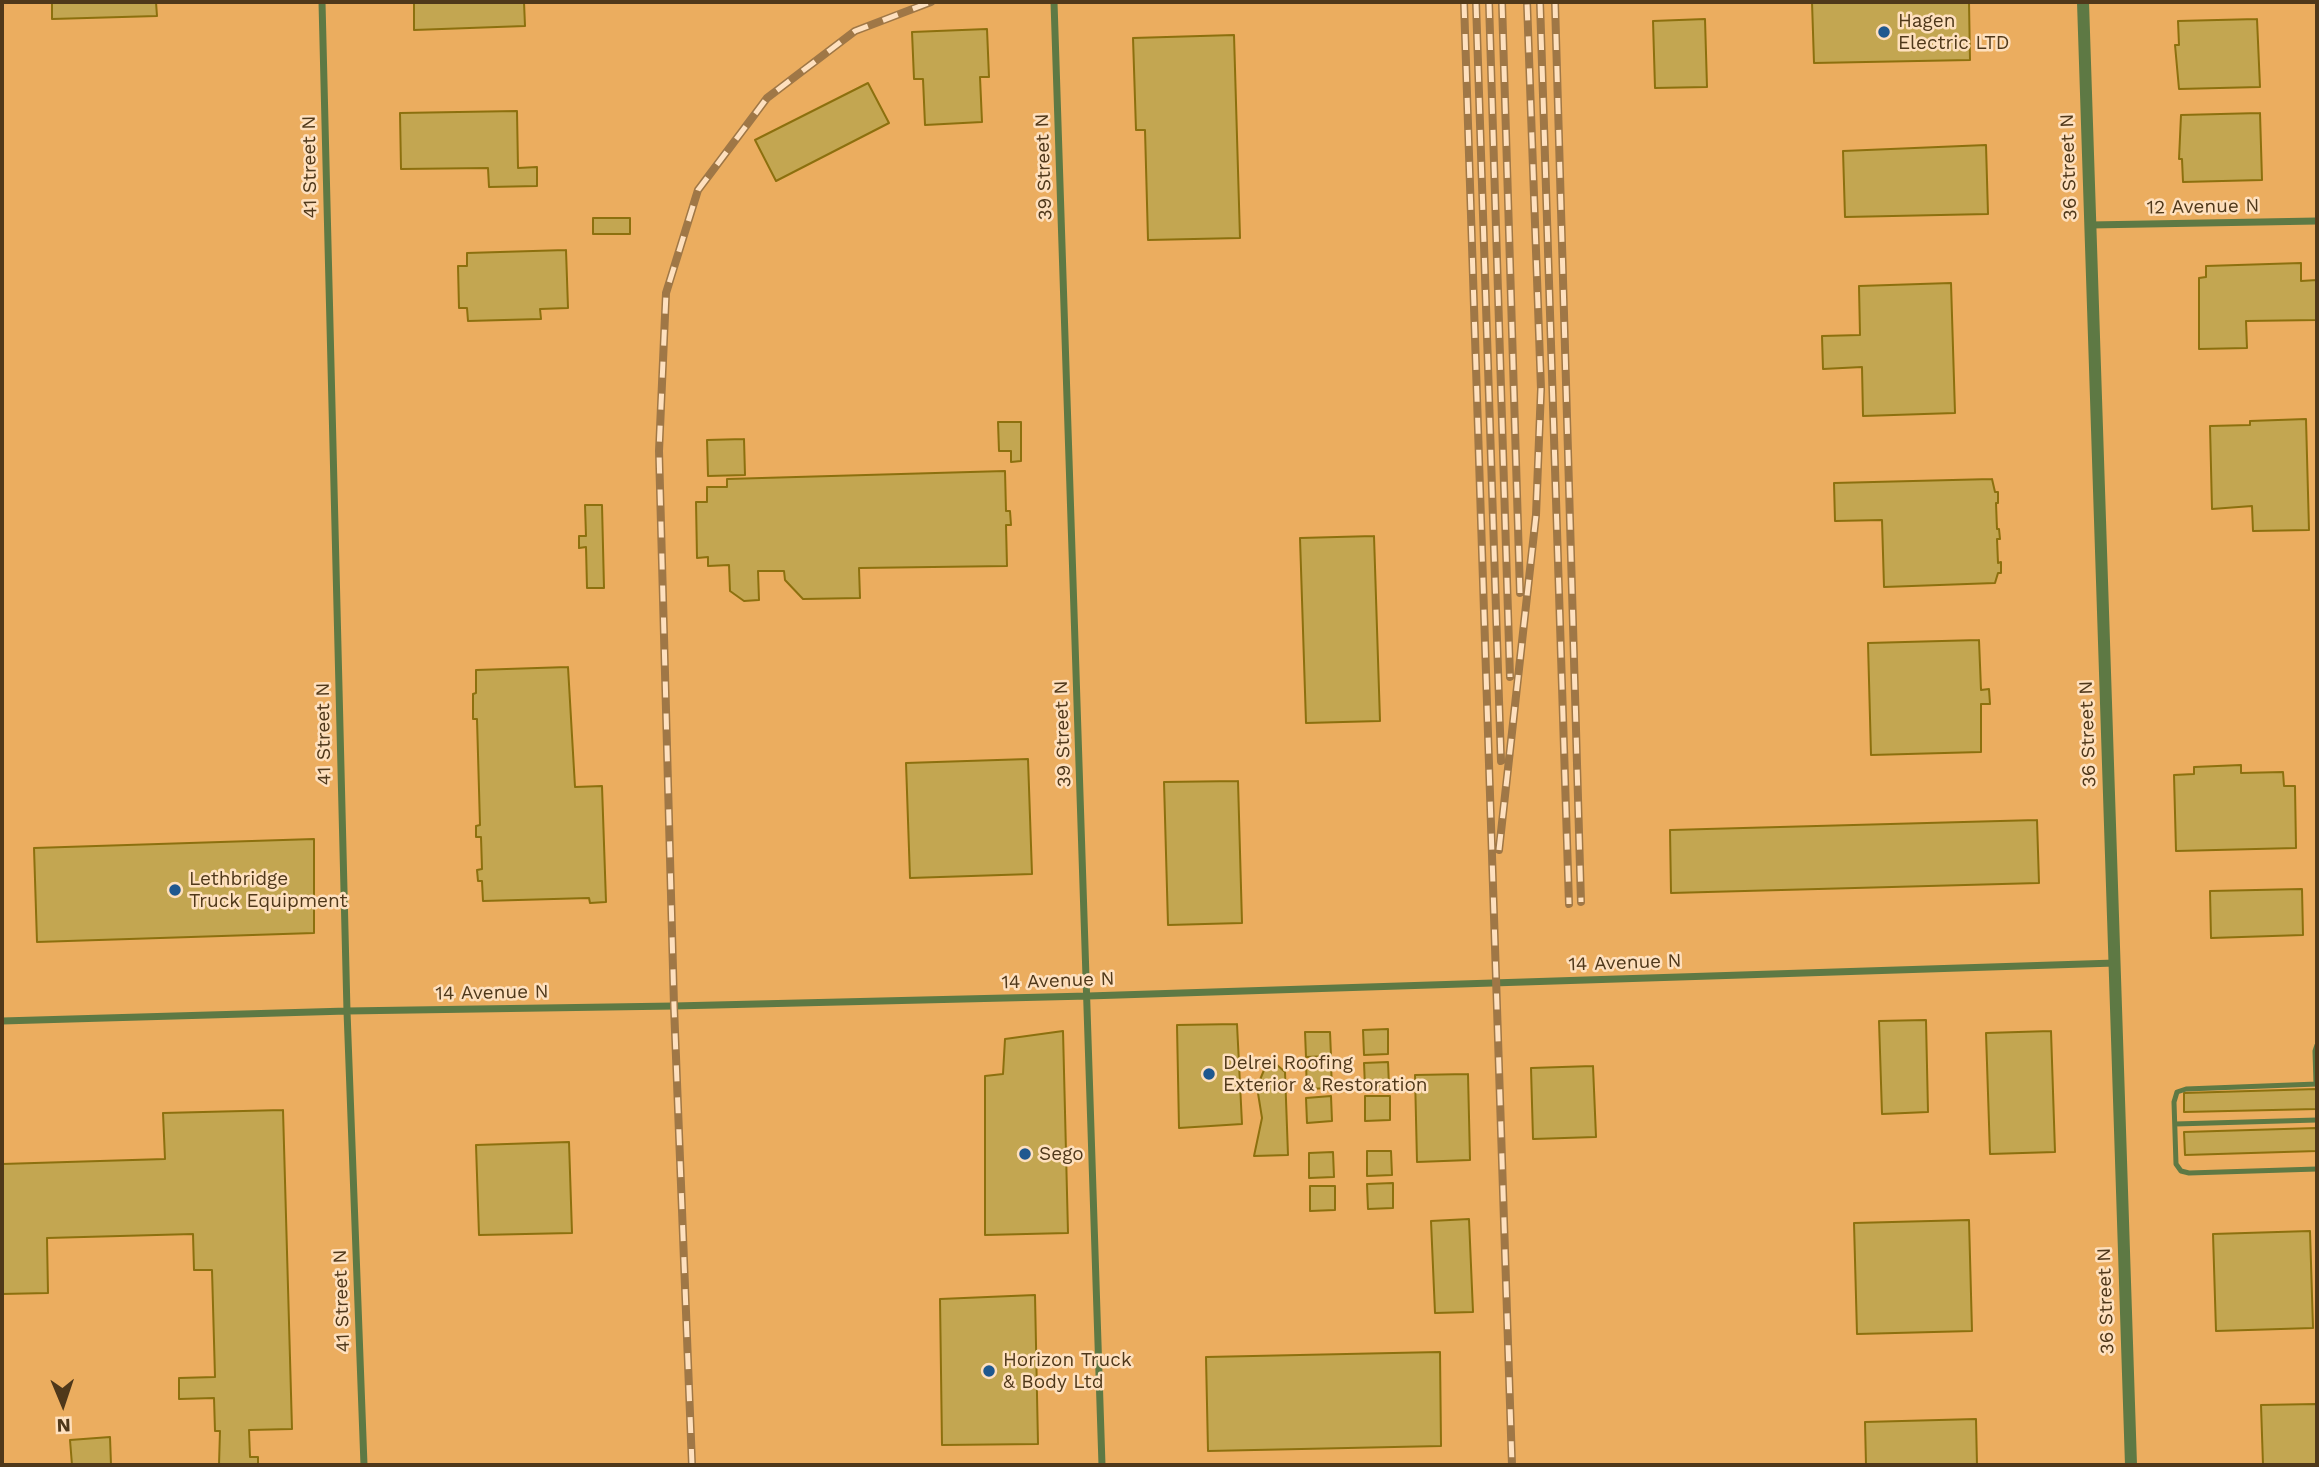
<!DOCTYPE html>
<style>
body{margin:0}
#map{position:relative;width:2319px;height:1467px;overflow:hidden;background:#f2b973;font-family:"Work Sans",sans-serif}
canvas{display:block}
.frame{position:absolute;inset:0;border:4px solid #4f381a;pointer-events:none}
.north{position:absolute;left:28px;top:1369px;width:70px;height:70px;-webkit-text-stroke:5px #fee0be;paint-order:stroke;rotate:178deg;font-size:19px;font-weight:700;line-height:28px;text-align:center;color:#4f381a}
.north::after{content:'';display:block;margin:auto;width:24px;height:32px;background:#4f381a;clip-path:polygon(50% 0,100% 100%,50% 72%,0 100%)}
</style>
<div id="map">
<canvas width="2319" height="1467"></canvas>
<div class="frame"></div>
<div class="north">N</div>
</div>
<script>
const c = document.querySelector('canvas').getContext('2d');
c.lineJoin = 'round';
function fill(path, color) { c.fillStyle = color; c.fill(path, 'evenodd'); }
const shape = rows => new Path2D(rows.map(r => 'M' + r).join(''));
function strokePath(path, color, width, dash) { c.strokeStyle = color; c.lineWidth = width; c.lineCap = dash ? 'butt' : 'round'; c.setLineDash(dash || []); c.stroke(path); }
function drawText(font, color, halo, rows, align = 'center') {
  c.font = font + ' "Work Sans",sans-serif'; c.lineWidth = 5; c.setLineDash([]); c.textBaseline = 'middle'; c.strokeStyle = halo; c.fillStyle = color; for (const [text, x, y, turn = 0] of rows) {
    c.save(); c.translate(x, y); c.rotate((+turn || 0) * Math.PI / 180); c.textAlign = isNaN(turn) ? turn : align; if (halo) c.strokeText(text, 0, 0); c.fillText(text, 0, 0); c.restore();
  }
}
fill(shape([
 [2,2,2317,2,2317,1465,2,1465]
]), '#ebad5f');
const building = shape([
 [52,2,156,2,157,16,52,19,52,2],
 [414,2,524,2,525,26,414,30,414,2],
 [1812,2,1969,2,1970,60,1814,63,1812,2],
 [1705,19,1707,87,1655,88,1653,21,1705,19],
 [2257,19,2260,87,2179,89,2175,45,2179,45,2178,21,2257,19],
 [987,29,989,77,980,77,982,122,925,125,923,79,914,79,912,32,987,29],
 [1234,35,1240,238,1148,240,1145,130,1136,130,1133,38,1234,35],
 [868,83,889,123,776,181,755,140,868,83],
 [517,111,518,168,537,167,537,186,489,187,488,168,401,169,400,113,517,111],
 [2260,113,2262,180,2183,182,2182,159,2179,159,2181,115,2260,113],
 [1986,145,1988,214,1845,217,1843,151,1986,145],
 [593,218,630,218,630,234,593,234,593,218],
 [566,250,568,308,540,309,541,319,468,321,467,308,459,308,458,266,467,266,467,253,566,250],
 [2301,263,2301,281,2317,280,2317,320,2246,321,2247,348,2199,349,2199,278,2206,277,2206,266,2301,263],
 [1951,283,1955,413,1863,416,1862,367,1823,369,1822,336,1860,335,1859,286,1951,283],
 [2306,419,2309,530,2253,531,2252,506,2212,509,2210,426,2250,425,2250,421,2306,419],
 [998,422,1021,422,1021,461,1011,462,1011,451,999,451,998,422],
 [744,439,745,475,708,476,707,440,744,439],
 [1005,471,1006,511,1010,511,1011,525,1006,525,1007,566,859,568,860,598,803,599,785,580,784,571,758,571,759,600,744,601,730,591,729,565,708,566,708,557,697,558,696,502,707,502,707,487,727,487,727,479,1005,471],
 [1992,479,1995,492,1998,492,1998,503,1996,503,1997,529,1999,529,2000,539,1997,539,1998,563,2001,562,2001,573,1998,573,1995,583,1884,587,1882,520,1835,521,1834,483,1992,479],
 [585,505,602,505,604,588,587,588,586,547,579,548,579,536,586,536,585,505],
 [1374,536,1380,721,1306,723,1300,538,1374,536],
 [1979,640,1981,690,1989,689,1990,704,1981,704,1981,752,1871,755,1868,643,1979,640],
 [568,667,575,787,602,786,606,902,590,903,589,898,483,901,482,881,478,881,477,870,482,869,481,837,476,837,476,826,480,825,477,719,473,719,473,694,476,693,476,670,568,667],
 [1028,759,1032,874,910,878,906,763,1028,759],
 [2241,765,2241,773,2283,772,2284,786,2295,786,2296,848,2176,851,2174,775,2194,774,2194,767,2241,765],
 [1238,781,1242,923,1168,925,1164,782,1238,781],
 [2037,820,2039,883,1671,893,1670,830,2037,820],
 [314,839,314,933,37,942,34,848,314,839],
 [2302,889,2303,935,2211,938,2210,891,2302,889],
 [1926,1020,1928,1112,1882,1114,1879,1021,1926,1020],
 [1237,1024,1242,1124,1179,1128,1177,1025,1237,1024],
 [1388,1029,1388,1054,1364,1055,1363,1030,1388,1029],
 [1063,1031,1068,1233,985,1235,985,1076,1003,1074,1005,1039,1063,1031],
 [2051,1031,2055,1152,1990,1154,1986,1033,2051,1031],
 [1305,1032,1330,1032,1331,1056,1306,1057,1305,1032],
 [1269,1058,1285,1072,1288,1155,1254,1156,1262,1118,1257,1087,1269,1058],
 [1388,1062,1389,1086,1365,1087,1364,1063,1388,1062],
 [1306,1064,1331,1064,1332,1088,1307,1089,1306,1064],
 [1593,1066,1596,1137,1533,1139,1531,1068,1593,1066],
 [1468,1074,1470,1160,1417,1162,1415,1075,1468,1074],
 [2317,1089,2317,1109,2184,1112,2184,1093,2317,1089],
 [1331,1096,1332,1121,1307,1123,1306,1098,1331,1096],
 [1365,1096,1390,1096,1390,1120,1365,1121,1365,1096],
 [283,1110,292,1429,249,1430,250,1457,258,1457,258,1465,219,1465,220,1431,215,1431,214,1398,179,1399,179,1378,215,1377,212,1270,194,1270,193,1234,47,1238,48,1293,2,1294,2,1164,165,1159,163,1113,283,1110],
 [2317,1128,2317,1151,2185,1155,2184,1132,2317,1128],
 [569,1142,572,1233,479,1235,476,1145,569,1142],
 [1367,1151,1391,1151,1392,1175,1367,1176,1367,1151],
 [1333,1152,1334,1177,1309,1178,1309,1153,1333,1152],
 [1393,1183,1393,1208,1368,1209,1367,1184,1393,1183],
 [1310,1186,1335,1186,1335,1210,1310,1211,1310,1186],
 [1469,1219,1473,1312,1435,1313,1431,1221,1469,1219],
 [1969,1220,1972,1331,1857,1334,1854,1223,1969,1220],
 [2310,1231,2313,1328,2216,1331,2213,1234,2310,1231],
 [1035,1295,1038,1444,942,1445,940,1299,1035,1295],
 [1440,1352,1441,1446,1208,1451,1206,1357,1440,1352],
 [2316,1404,2317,1465,2263,1465,2261,1405,2316,1404],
 [1976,1419,1977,1465,1866,1465,1865,1422,1976,1419],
 [110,1437,111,1465,72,1465,70,1440,110,1437]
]);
fill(building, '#c3a651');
strokePath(building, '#8c700e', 2);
strokePath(shape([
 [2316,1084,2315,1051,2317,1045],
 [2317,1084,2186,1089,2177,1092,2174,1102,2176,1164,2181,1171,2189,1173,2317,1169],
 [2175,1124,2317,1120]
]), '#5e7944', 5);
strokePath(shape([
 [322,2,347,1011,364,1465],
 [1054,2,1102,1465],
 [2090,225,2317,221],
 [2,1021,347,1011,674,1006,1088,996,2115,963]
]), '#5e7944', 7);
strokePath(shape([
 [2083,2,2131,1465]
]), '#5e7944', 12);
const rail = shape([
 [1464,2,1512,1465],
 [1476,2,1501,761],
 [1489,2,1510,677],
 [1502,2,1520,593],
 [1540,2,1569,904],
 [1555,2,1581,902],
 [1499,850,1536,515,1541,389,1527,2],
 [692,1465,674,1006,659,451,666,293,698,190,767,98,855,31,931,2]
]);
strokePath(rail, '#9f7746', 8);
strokePath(rail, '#fee0be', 5, [16]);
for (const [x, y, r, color] of [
 [1884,32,7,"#1f588f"],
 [175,890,7,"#1f588f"],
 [1209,1074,7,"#1f588f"],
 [1025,1154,7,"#1f588f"],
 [989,1371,7,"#1f588f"]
]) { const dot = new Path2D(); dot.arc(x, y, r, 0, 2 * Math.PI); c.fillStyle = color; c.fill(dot); strokePath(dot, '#fee0be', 2.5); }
drawText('19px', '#4f381a', '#fee0be', [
 ["Hagen",1898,21],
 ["Electric LTD",1898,43],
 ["Lethbridge",189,879],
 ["Truck Equipment",189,901],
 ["Delrei Roofing",1223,1063],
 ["Exterior & Restoration",1223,1085],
 ["Sego",1039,1154],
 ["Horizon Truck",1003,1360],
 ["& Body Ltd",1003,1382]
], 'left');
drawText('19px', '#4f381a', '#fee0be', [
 ["41 Street N",310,167,-91],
 ["39 Street N",1044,167,-92],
 ["36 Street N",2069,167,-92],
 ["12 Avenue N",2203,207,-1],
 ["41 Street N",324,734,-91],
 ["39 Street N",1063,734,-92],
 ["36 Street N",2088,734,-92],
 ["14 Avenue N",1625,963,-2],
 ["14 Avenue N",1058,981,-2],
 ["14 Avenue N",492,993,-1],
 ["41 Street N",342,1301,-92],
 ["36 Street N",2106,1301,-92]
]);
</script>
